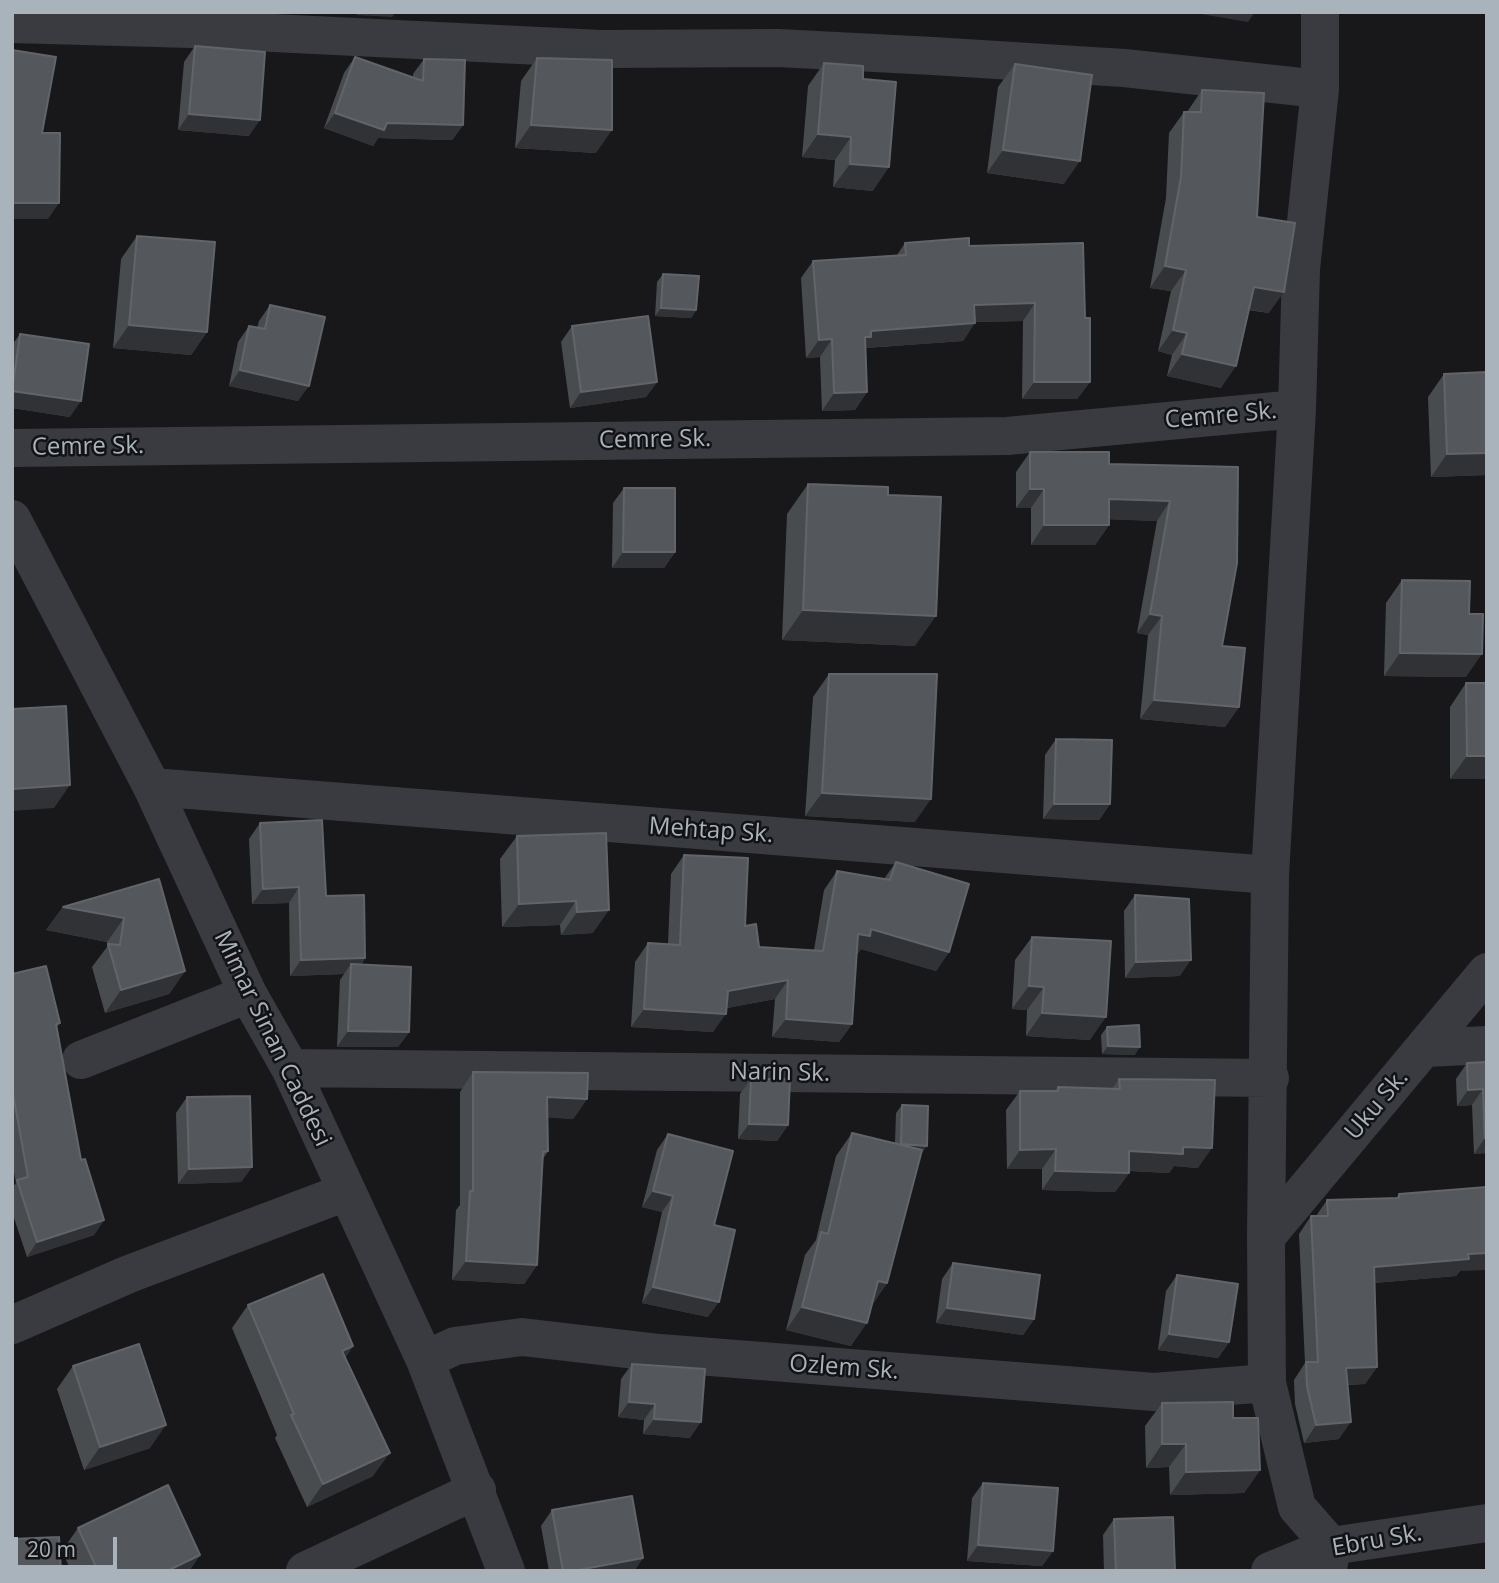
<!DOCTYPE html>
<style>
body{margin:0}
#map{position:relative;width:1499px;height:1583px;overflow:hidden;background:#18181a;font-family:"Open Sans",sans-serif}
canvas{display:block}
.frame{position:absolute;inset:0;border:14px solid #a9b3bb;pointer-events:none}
.scale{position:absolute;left:14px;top:1537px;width:103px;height:32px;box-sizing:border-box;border:4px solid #a9b3bb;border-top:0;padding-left:9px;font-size:21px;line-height:24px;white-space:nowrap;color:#a9b3bb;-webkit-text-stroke:5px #131315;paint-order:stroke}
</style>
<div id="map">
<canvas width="1499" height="1583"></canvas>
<div class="frame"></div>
<div class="scale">20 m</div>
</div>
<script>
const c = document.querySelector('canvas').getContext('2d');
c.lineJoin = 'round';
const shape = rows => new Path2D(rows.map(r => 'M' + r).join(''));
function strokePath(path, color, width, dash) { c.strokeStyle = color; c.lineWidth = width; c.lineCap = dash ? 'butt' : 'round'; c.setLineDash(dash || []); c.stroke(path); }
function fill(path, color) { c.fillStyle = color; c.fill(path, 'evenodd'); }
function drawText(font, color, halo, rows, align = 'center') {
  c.font = font + ' "Open Sans",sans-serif'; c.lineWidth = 5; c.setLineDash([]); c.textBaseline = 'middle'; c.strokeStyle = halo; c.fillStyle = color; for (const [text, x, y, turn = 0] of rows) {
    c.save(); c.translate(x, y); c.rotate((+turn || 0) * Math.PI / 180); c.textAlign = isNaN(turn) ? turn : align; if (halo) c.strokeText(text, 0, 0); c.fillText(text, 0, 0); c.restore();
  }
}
strokePath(shape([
 [1320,12,1320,89,1301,269,1297,409,1270,875,1266,1237,1267,1383,1297,1507,1331,1546,1328,1571],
 [12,24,192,29,601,49,778,48,933,56,1124,68,1320,89],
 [12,448,1007,436,1297,409],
 [12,519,152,787,248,994,290,1068,425,1360,506,1571],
 [152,787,1270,875],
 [1426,1048,1487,1045],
 [81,1060,248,994],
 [290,1068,1270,1078],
 [1266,1237,1487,972],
 [12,1325,129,1274,346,1192],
 [425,1360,455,1346,522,1337,660,1353,1154,1392,1267,1383],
 [305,1571,477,1490],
 [1270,1571,1331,1546,1487,1523]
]), '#393b40', 38);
fill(shape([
 [195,46,249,136,178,130,184,62],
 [355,57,413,77,413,74,424,59,463,125,452,140,378,138,373,146,324,128,344,73],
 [537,58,596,153,515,148,521,81],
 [824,63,863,79,873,191,833,187,835,160,802,157,808,86],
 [1015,64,1064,184,987,173,998,87],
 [1202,90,1257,217,1269,313,1248,310,1221,388,1167,376,1172,355,1158,351,1171,291,1150,288,1166,198,1169,133,1184,112,1187,112],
 [137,236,207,332,191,355,113,348,121,259],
 [905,243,969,246,1085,318,1090,382,1077,399,1022,399,1023,321,975,322,963,341,866,348,867,392,855,410,822,411,820,357,806,358,801,278,813,261,897,255],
 [663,274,696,310,691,318,655,316,657,282],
 [270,305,298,401,229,386,238,342,249,326,257,328,259,321],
 [572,326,657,382,646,397,570,408,561,342],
 [20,334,70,417,12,408,12,345],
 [1487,372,1487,475,1431,477,1428,397,1444,374],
 [1030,452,1109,464,1238,467,1222,646,1239,707,1225,727,1140,719,1148,635,1137,633,1157,521,1109,519,1109,525,1095,545,1031,545,1031,508,1016,508,1016,472],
 [808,484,888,495,915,646,782,640,787,514],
 [624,488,675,552,664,568,612,568,613,503],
 [1402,580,1466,677,1384,676,1386,603],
 [829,674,915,822,805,816,813,697],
 [1466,683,1487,683,1487,779,1450,779,1450,707],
 [1056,739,1110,804,1099,820,1043,819,1045,755],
 [260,823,326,896,365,958,361,965,409,1032,398,1047,337,1047,340,980,344,974,290,976,289,903,252,904,249,839],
 [606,833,593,933,561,935,560,925,502,927,500,859,517,836],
 [684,855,745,926,759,947,814,950,824,890,837,871,884,879,896,862,949,952,936,971,861,949,857,954,852,1024,839,1042,772,1037,775,999,727,1008,713,1032,631,1027,635,962,648,943,668,944,671,874],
 [159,879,185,971,169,994,105,1013,92,967,107,947,107,942,46,930,63,907],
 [1135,895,1180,976,1125,978,1124,911],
 [1032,937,1090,1040,1026,1036,1027,1010,1012,1009,1015,960],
 [12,974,60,1023,57,1027,81,1160,104,1220,94,1235,27,1257,12,1212,12,1188,16,1183,12,1162],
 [1107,1027,1135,1055,1102,1054,1101,1035],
 [1487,1062,1487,1153,1474,1154,1472,1105,1457,1106,1456,1079,1467,1063],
 [473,1072,587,1099,573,1119,548,1117,548,1151,543,1159,537,1265,524,1284,452,1280,456,1210,460,1205,460,1092],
 [751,1079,788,1125,777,1141,738,1139,740,1094],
 [1119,1079,1198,1168,1174,1166,1169,1173,1129,1171,1129,1173,1115,1192,1042,1190,1042,1169,1007,1169,1006,1110,1020,1091,1055,1091,1058,1087,1112,1089],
 [187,1097,252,1167,241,1182,178,1184,176,1113],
 [902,1105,921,1153,887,1283,872,1305,851,1346,786,1330,805,1255,816,1240,836,1156,852,1133,895,1143,896,1113],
 [668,1134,714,1225,708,1317,642,1303,662,1212,642,1207,657,1150],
 [1399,1194,1460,1271,1456,1276,1374,1283,1377,1367,1365,1384,1347,1385,1339,1439,1304,1443,1295,1404,1294,1380,1305,1363,1299,1234,1311,1216,1316,1216,1327,1200,1396,1198],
 [953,1263,1034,1319,1023,1335,936,1323,942,1279],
 [1177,1275,1229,1342,1218,1358,1158,1350,1166,1291],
 [248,1305,353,1346,345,1358,373,1476,307,1507,275,1438,277,1435,232,1328],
 [632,1364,690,1438,643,1434,644,1420,618,1417,621,1379],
 [73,1366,150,1448,84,1470,57,1389],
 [1162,1403,1233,1418,1260,1470,1244,1493,1170,1495,1169,1467,1146,1468,1145,1426],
 [983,1483,1053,1551,1042,1566,967,1561,972,1498],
 [552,1510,643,1558,634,1571,549,1571,541,1526],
 [1114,1519,1175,1571,1104,1571,1103,1535],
 [78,1528,200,1555,189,1571,71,1571,62,1551]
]), '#494c4f');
fill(shape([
 [358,12,396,12,392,17,356,15],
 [1189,12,1255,12,1248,22],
 [335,113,387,123,463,125,452,140,378,138,373,146,324,128],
 [189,114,260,120,249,136,178,130],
 [531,125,612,130,596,153,515,148],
 [818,134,851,137,835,160,802,157],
 [1003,150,1080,161,1064,184,987,173],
 [850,164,889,167,873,191,833,187],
 [12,203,59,203,48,219,12,219],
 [1165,266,1186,270,1171,291,1150,288],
 [1254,287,1284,292,1269,313,1239,308],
 [1035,303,1023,321,961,322,974,305],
 [661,308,696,310,691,318,655,316],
 [975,323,963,341,863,348,853,355,871,331],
 [129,325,207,332,191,355,113,348],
 [1173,330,1187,333,1172,355,1158,351],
 [832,339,820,357,806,358,819,340],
 [1182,354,1236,366,1221,388,1167,376],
 [240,370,309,386,298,401,229,386],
 [657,382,646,397,570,408,581,392],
 [1034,382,1090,382,1077,399,1022,399],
 [12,391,81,401,70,417,12,408],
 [867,392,855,410,822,411,834,393],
 [1487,453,1487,475,1431,477,1447,454],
 [1030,489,1044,489,1031,508,1016,508],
 [1109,499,1170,501,1157,521,1095,519],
 [1044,525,1109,525,1095,545,1031,545],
 [623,552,675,552,664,568,612,568],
 [803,610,936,616,915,646,782,640],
 [1150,614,1162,616,1148,635,1137,633],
 [1400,653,1482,654,1466,677,1384,676],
 [1154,700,1239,707,1225,727,1140,719],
 [1467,756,1487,756,1487,779,1450,779],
 [70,785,54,808,12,811,12,789],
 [822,793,931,799,915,822,805,816],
 [1054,804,1110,804,1099,820,1043,819],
 [299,887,289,903,252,904,263,889],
 [576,901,560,925,502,927,519,904],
 [63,907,124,918,107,942,46,930],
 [609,910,593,933,561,935,577,912],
 [871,929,949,952,936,971,861,949,857,955,858,934],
 [365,958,354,974,351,964,344,974,290,976,301,960],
 [1191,960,1180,976,1125,978,1136,962],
 [185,971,169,994,105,1013,121,990],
 [788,980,775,999,715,1010,728,991],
 [1029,986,1044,987,1027,1010,1012,1009],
 [644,1009,726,1014,713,1032,631,1027],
 [1042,1013,1106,1017,1090,1040,1026,1036],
 [786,1019,852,1024,839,1042,772,1037],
 [348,1031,409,1032,398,1047,337,1047],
 [1108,1046,1140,1047,1135,1055,1102,1054],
 [1483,1089,1472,1105,1457,1106,1468,1090],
 [547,1097,587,1099,573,1119,534,1117],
 [749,1124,788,1125,777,1141,738,1139],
 [1485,1138,1487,1138,1487,1153,1474,1154],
 [901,1145,927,1146,922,1153],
 [1183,1147,1212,1148,1198,1168,1174,1166,1169,1173,1116,1170,1129,1151],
 [1056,1149,1042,1169,1007,1169,1020,1150],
 [252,1167,241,1182,178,1184,189,1169],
 [1055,1171,1129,1173,1115,1192,1042,1190],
 [653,1191,673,1196,662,1212,642,1207],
 [104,1220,94,1235,27,1257,37,1242],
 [1487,1253,1487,1270,1460,1271,1456,1276,1362,1284,1374,1267,1468,1254],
 [466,1261,537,1265,524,1284,452,1280],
 [878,1281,887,1283,871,1306],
 [653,1287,719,1302,708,1317,642,1303],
 [802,1307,867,1323,851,1346,786,1330],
 [947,1308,1034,1319,1023,1335,936,1323],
 [1169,1334,1229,1342,1218,1358,1158,1350],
 [353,1346,337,1369,342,1351],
 [1377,1367,1365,1384,1333,1385,1346,1368],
 [629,1402,655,1404,644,1420,618,1417],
 [654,1419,701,1422,690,1438,643,1434],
 [1351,1422,1339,1439,1304,1443,1316,1425],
 [166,1425,150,1448,84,1470,100,1447],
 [1162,1444,1186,1444,1169,1467,1146,1468],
 [390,1453,373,1476,307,1507,323,1484],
 [1260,1470,1244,1493,1170,1495,1186,1472],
 [978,1545,1053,1551,1042,1566,967,1561],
 [200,1555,189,1571,167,1571],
 [643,1558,634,1571,573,1571]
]), '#313235');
const building = shape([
 [195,46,265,52,260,120,189,114,195,46],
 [12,50,56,57,42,133,60,133,59,203,12,203,12,50],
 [355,57,423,81,424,59,465,60,463,125,387,123,384,130,335,113,355,57],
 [537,58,612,60,612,130,531,125,537,58],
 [824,63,863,66,863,79,896,82,889,167,850,164,851,137,818,134,824,63],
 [1015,64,1092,75,1080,161,1003,150,1015,64],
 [1202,90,1264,93,1257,217,1295,223,1284,292,1254,287,1236,366,1182,354,1187,333,1173,330,1186,270,1165,266,1181,177,1184,112,1201,112,1202,90],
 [137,236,215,242,207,332,129,325,137,236],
 [969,238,969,246,1083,243,1085,318,1090,318,1090,382,1034,382,1035,303,974,305,975,323,871,331,871,337,865,337,867,392,834,393,832,339,819,340,813,261,906,255,905,243,969,238],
 [663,274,699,276,696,310,661,308,663,274],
 [270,305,325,317,309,386,240,370,249,326,265,329,270,305],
 [648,316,657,382,581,392,572,326,648,316],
 [20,334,89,344,81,401,12,391,20,334],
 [1487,372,1487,453,1447,454,1444,374,1487,372],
 [1030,452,1109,452,1109,464,1238,467,1237,563,1222,646,1245,648,1239,707,1154,700,1162,616,1150,614,1170,501,1109,499,1109,525,1044,525,1044,489,1030,489,1030,452],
 [808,484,888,487,888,495,941,497,936,616,803,610,808,484],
 [624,488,675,488,675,552,623,552,624,488],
 [1402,580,1470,581,1469,614,1483,614,1482,654,1400,653,1402,580],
 [829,674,937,674,931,799,822,793,829,674],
 [1466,683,1487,683,1487,756,1467,756,1466,683],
 [66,706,70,785,12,789,12,709,66,706],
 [1056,739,1112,740,1110,804,1054,804,1056,739],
 [322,820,326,896,364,895,365,958,301,960,299,887,263,889,260,823,322,820],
 [606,833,609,910,577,912,576,901,519,904,517,836,606,833],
 [684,855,748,858,745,926,756,924,759,947,823,951,837,871,890,880,896,862,969,884,949,952,871,929,870,936,858,934,852,1024,786,1019,788,980,728,991,726,1014,644,1009,648,943,680,945,684,855],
 [159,879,185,971,121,990,108,944,120,945,124,918,63,907,159,879],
 [1135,895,1189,899,1191,960,1136,962,1135,895],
 [1032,937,1111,941,1106,1017,1042,1013,1044,987,1029,986,1032,937],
 [351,964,411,967,409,1032,348,1031,351,964],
 [46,966,60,1023,56,1024,81,1160,85,1159,104,1220,37,1242,17,1180,28,1177,12,1088,12,974,46,966],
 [1139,1025,1140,1047,1108,1046,1107,1027,1139,1025],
 [1487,1062,1487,1138,1485,1138,1483,1089,1468,1090,1467,1063,1487,1062],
 [473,1072,588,1073,587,1099,547,1097,548,1151,543,1152,537,1265,466,1261,470,1191,473,1191,473,1072],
 [751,1079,790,1079,788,1125,749,1124,751,1079],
 [1119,1079,1215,1080,1212,1148,1183,1147,1183,1154,1129,1151,1129,1173,1055,1171,1056,1149,1020,1150,1020,1091,1058,1091,1058,1087,1120,1089,1119,1079],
 [250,1096,252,1167,189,1169,187,1097,250,1096],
 [902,1105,928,1106,927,1146,901,1144,902,1105],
 [852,1133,922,1150,887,1283,878,1281,867,1323,802,1307,821,1232,828,1234,852,1133],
 [668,1134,733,1151,714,1225,735,1230,719,1302,653,1287,673,1196,653,1191,668,1134],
 [1487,1187,1487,1253,1468,1254,1469,1259,1374,1267,1377,1367,1346,1368,1351,1422,1316,1425,1307,1386,1306,1362,1318,1362,1311,1216,1328,1216,1327,1200,1399,1198,1399,1194,1487,1187],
 [953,1263,1040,1275,1034,1319,947,1308,953,1263],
 [323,1274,353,1346,342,1351,390,1453,323,1484,291,1415,294,1414,248,1305,323,1274],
 [1177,1275,1238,1284,1229,1342,1169,1334,1177,1275],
 [139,1344,166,1425,100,1447,73,1366,139,1344],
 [632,1364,705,1369,701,1422,654,1419,655,1404,629,1402,632,1364],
 [1233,1402,1233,1418,1258,1418,1260,1470,1186,1472,1186,1444,1162,1444,1162,1403,1233,1402],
 [983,1483,1058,1488,1053,1551,978,1545,983,1483],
 [168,1485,200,1555,167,1571,98,1571,78,1528,168,1485],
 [632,1496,643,1558,573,1571,563,1571,552,1510,632,1496],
 [1173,1517,1175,1571,1116,1571,1114,1519,1173,1517],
 [59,1537,61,1571,12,1571,12,1539,59,1537]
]);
fill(building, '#54575b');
strokePath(building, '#61656a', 2);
drawText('24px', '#a9b3bb', '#131315', [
 ["Cemre Sk.",1221,416,-5],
 ["Cemre Sk.",655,440,-1],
 ["Cemre Sk.",88,447,-1],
 ["Mehtap Sk.",711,831,4],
 ["Mimar Sinan Caddesi",272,1039,64],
 ["Narin Sk.",780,1073,1],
 ["Uku Sk.",1377,1105,-50],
 ["Ozlem Sk.",844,1368,4],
 ["Ebru Sk.",1377,1541,-10]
]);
</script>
